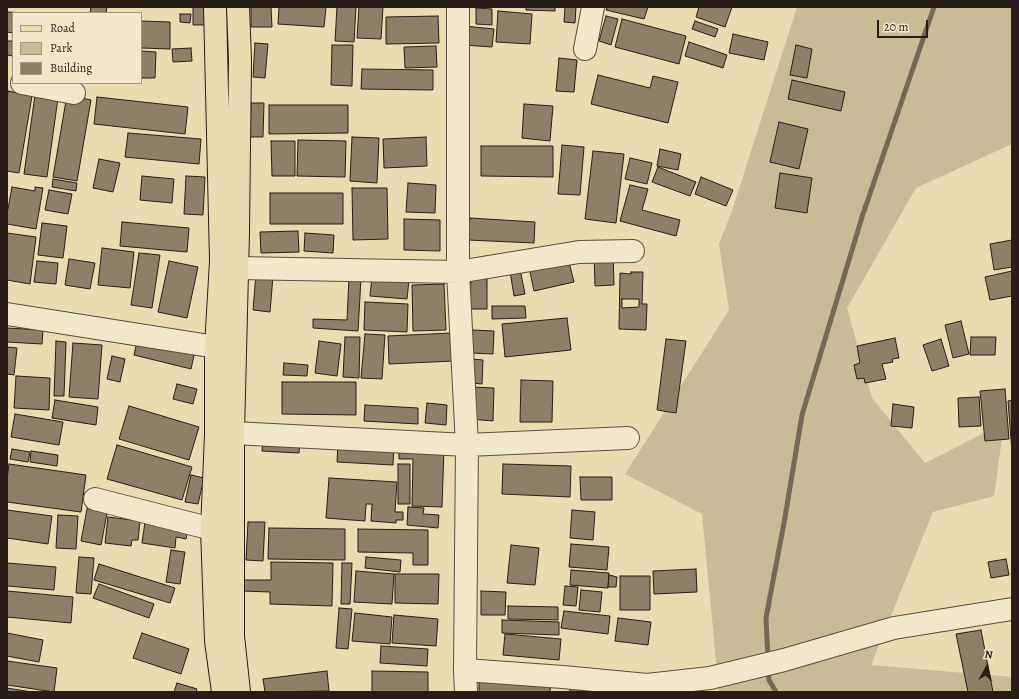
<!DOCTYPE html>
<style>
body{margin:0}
#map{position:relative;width:1019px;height:699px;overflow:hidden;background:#e9dcb1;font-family:Alegreya,serif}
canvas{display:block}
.frame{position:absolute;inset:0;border:8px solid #291d19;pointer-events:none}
.legend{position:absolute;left:12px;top:12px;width:130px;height:72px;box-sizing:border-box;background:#f1e8cc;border:1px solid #a19784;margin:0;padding:5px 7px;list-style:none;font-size:12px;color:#291d19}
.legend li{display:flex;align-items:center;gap:8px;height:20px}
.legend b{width:20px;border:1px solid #a19784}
.north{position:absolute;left:967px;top:647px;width:40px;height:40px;-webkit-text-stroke:3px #f1e8cc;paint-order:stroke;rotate:8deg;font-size:11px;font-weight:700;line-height:16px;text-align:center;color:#291d19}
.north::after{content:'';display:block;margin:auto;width:14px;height:18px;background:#291d19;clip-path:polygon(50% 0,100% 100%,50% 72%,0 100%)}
.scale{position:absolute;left:877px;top:20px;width:51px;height:18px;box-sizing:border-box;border:2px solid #291d19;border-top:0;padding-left:5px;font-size:12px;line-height:14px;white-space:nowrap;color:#291d19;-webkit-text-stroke:3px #f1e8cc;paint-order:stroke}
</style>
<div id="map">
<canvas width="1019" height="699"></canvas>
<div class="frame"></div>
<ul class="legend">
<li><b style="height:5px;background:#e9dcb1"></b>Road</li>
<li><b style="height:11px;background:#c8bc97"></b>Park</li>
<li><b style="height:11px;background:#8d8068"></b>Building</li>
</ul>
<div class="north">N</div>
<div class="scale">20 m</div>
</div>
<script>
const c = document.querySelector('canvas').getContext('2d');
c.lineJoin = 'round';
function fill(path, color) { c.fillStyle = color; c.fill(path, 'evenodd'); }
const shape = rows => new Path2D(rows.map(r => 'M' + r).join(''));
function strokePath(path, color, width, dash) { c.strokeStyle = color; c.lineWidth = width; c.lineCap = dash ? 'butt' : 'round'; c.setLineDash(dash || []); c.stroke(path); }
fill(shape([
 [797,7,1012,7,1012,144,916,188,847,308,872,398,925,463,1004,423,994,496,933,512,871,665,1012,677,1012,692,719,692,702,514,625,474,729,310,719,244,732,211]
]), '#c8bc97');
strokePath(shape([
 [768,659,766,618,784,523,802,415,862,217,934,7],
 [768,669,769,680,776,692]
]), '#756955', 5);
const building = shape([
 [91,7,107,7,106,13,90,13,91,7],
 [193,7,207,7,208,25,193,25,193,7],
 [251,7,271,7,272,27,251,27,251,7],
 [279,7,326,7,324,27,278,24,279,7],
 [337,7,356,7,354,42,335,41,337,7],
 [359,7,383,7,381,39,357,38,359,7],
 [526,7,555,7,555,11,526,10,526,7],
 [565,7,576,7,575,23,564,22,565,7],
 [607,7,648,7,644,19,606,10,607,7],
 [699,7,732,7,725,27,696,17,699,7],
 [476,8,492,9,492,25,476,24,476,8],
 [498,11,532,14,530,44,496,42,498,11],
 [7,12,25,13,13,13,13,41,7,41,7,12],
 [180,14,191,14,190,23,180,22,180,14],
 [438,16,439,43,386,44,386,17,438,16],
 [606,16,618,19,611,45,599,41,606,16],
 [622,19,686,36,679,64,615,47,622,19],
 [141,21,170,22,170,49,141,48,141,21],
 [695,21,718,29,715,37,692,29,695,21],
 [464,26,494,29,492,47,463,45,464,26],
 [7,32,13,33,13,56,7,55,7,32],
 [733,34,768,42,764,60,729,53,733,34],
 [689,42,727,55,723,68,685,56,689,42],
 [255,43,268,44,265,78,253,77,255,43],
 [332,45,353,45,352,86,331,85,332,45],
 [796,45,812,49,807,78,790,75,796,45],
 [436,46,437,67,405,68,404,47,436,46],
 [191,48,192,61,173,62,172,49,191,48],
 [141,51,156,52,155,78,141,78,141,51],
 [559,58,577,60,574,92,556,91,559,58],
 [362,69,433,70,433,90,361,89,362,69],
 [598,75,650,88,653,76,678,82,668,123,591,104,598,75],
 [792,80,845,92,841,111,788,99,792,80],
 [8,91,32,96,19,173,7,171,7,99,8,91],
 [35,95,58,98,47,177,24,174,35,95],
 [67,95,91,100,77,181,53,177,67,95],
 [97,97,188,107,185,134,94,124,97,97],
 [251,103,264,103,263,137,250,137,251,103],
 [524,104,553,106,550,141,522,138,524,104],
 [269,105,348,105,348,133,269,134,269,105],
 [779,122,808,129,799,169,770,162,779,122],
 [128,133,201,139,199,164,125,157,128,133],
 [352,137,379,138,377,183,350,181,352,137],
 [426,137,427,166,384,168,383,139,426,137],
 [298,140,346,141,345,177,297,176,298,140],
 [271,141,295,141,295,176,272,176,271,141],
 [562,145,584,147,580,195,558,194,562,145],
 [481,146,553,146,553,177,481,176,481,146],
 [660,149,681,154,678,170,657,166,660,149],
 [593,151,624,154,616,223,585,219,593,151],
 [630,158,652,163,647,184,625,179,630,158],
 [99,159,120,163,113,192,93,188,99,159],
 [658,167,696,182,690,196,652,182,658,167],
 [780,173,812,178,807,213,775,208,780,173],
 [142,176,174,179,172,203,140,200,142,176],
 [186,176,205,177,203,215,184,214,186,176],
 [701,177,733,190,726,206,695,194,701,177],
 [53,179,77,183,76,191,52,187,53,179],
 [408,183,436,185,435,213,406,212,408,183],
 [630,185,648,189,642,210,680,220,676,236,620,221,630,185],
 [12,187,35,191,35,187,43,188,36,229,7,224,7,214,12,187],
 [352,188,387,188,388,239,353,240,352,188],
 [49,190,72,194,68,214,45,210,49,190],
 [270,193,343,193,343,224,270,224,270,193],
 [470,218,535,222,534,243,468,240,470,218],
 [404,219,440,220,440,251,404,250,404,219],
 [122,222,189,228,187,252,120,246,122,222],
 [42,223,67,226,63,258,38,255,42,223],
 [298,231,299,252,261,253,260,232,298,231],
 [7,233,36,237,30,284,7,280,7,233],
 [305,233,334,235,333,253,304,251,305,233],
 [1012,240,1012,267,994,270,990,244,1012,240],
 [102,248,134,252,130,288,98,285,102,248],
 [139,253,160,255,152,308,131,305,139,253],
 [613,253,614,285,595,286,594,254,613,253],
 [568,258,574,282,534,291,529,267,568,258],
 [69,259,95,263,90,289,65,285,69,259],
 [37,261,58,263,56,284,34,282,37,261],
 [169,261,198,267,187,318,158,312,169,261],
 [520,269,525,294,514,296,510,271,520,269],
 [1012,271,1012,296,990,300,985,277,1012,271],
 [631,272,643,272,642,304,647,304,646,330,619,329,620,273,631,274,631,272],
 [622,299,639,299,639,307,622,308,622,299],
 [256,274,273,276,270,312,253,310,256,274],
 [471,275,487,275,487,309,470,309,471,275],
 [349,277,361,278,358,331,313,328,313,319,347,320,349,277],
 [372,277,409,280,407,299,370,296,372,277],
 [444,284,446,330,413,331,412,285,444,284],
 [365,302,408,304,407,332,364,330,365,302],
 [492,306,525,306,526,318,492,319,492,306],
 [567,318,571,350,505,357,502,324,567,318],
 [961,321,969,354,953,358,945,325,961,321],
 [7,328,43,330,42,344,7,342,7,328],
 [472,330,494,331,493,354,471,353,472,330],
 [452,333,453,361,389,364,388,336,452,333],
 [365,334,385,335,382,379,361,378,365,334],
 [138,337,195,351,191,369,134,355,138,337],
 [345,337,360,337,359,378,343,377,345,337],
 [971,337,996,337,995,355,970,355,971,337],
 [895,338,899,358,892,359,893,362,882,364,886,379,865,383,864,378,857,379,854,365,860,363,857,346,895,338],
 [666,339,686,341,676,413,657,410,666,339],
 [941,339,949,366,932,371,923,345,941,339],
 [56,341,66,342,64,396,54,396,56,341],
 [319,341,341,344,337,376,315,373,319,341],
 [73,343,102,345,98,399,69,397,73,343],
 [7,347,17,348,14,375,7,374,7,347],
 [112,356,125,359,120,382,107,379,112,356],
 [472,359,483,360,482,384,471,383,472,359],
 [284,363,308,365,307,376,283,375,284,363],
 [16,376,50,378,49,410,14,408,16,376],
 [521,380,553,381,552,422,520,422,521,380],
 [282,382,356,382,356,415,282,414,282,382],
 [177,384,197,389,193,404,173,399,177,384],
 [472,387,494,388,493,421,470,419,472,387],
 [1005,389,1009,439,985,441,980,391,1005,389],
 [979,397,981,426,959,427,958,398,979,397],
 [55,400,98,407,96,425,52,418,55,400],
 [1012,400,1012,452,1008,401,1012,400],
 [427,403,447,405,446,425,425,423,427,403],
 [893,404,914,407,912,428,891,426,893,404],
 [365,405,418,408,418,424,364,421,365,405],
 [129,406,199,427,189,460,119,439,129,406],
 [15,414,63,422,59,445,11,437,15,414],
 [263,439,300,441,299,453,262,451,263,439],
 [338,442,394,444,393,465,337,462,338,442],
 [117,445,192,467,182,500,107,479,117,445],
 [399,446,444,448,442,507,412,506,413,459,399,459,399,446],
 [12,449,30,452,28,462,10,459,12,449],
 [31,451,58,455,57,466,30,462,31,451],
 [9,464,86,475,81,512,7,502,7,479,9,464],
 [398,464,410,464,410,504,398,504,398,464],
 [503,464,571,466,570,497,502,494,503,464],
 [191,475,204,478,198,504,185,502,191,475],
 [580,477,612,477,612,500,581,500,580,477],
 [329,478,397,482,395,512,403,512,403,520,396,520,396,523,371,521,372,504,366,504,365,521,326,518,329,478],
 [88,504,108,508,101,545,81,541,88,504],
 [408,507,424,508,423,514,439,515,438,528,407,525,408,507],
 [7,510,52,516,48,544,7,538,7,510],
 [572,510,595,512,593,540,570,538,572,510],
 [58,515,78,516,76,549,56,548,58,515],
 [108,517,140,521,138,540,132,540,131,546,105,543,108,517],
 [145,522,188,529,186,539,176,537,175,548,142,543,145,522],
 [248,522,265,522,263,561,246,560,248,522],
 [269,528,345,529,345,560,268,559,269,528],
 [358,529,428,530,428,565,413,565,413,553,358,552,358,529],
 [571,544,609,547,607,570,569,567,571,544],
 [511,545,539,548,535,585,507,583,511,545],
 [171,550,185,552,180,584,166,582,171,550],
 [79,557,94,558,91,594,76,593,79,557],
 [366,557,401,560,400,572,365,568,366,557],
 [1006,559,1009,575,991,578,988,562,1006,559],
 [271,562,333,563,332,606,270,604,270,592,242,591,242,580,271,580,271,562],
 [7,563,56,567,54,590,7,586,7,563],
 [342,563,352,563,350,604,341,604,342,563],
 [99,564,175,588,170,603,94,580,99,564],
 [696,569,697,592,654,594,653,571,696,569],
 [571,570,609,573,608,588,570,585,571,570],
 [356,571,394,574,392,604,354,602,356,571],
 [395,574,439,574,438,604,395,603,395,574],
 [609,575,617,577,616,587,608,587,609,575],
 [620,576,650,576,650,610,620,610,620,576],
 [99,584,154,604,149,618,93,598,99,584],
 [565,586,578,587,576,606,563,605,565,586],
 [581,590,602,592,600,612,579,610,581,590],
 [7,591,73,597,71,623,7,617,7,591],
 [481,591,506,592,505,615,481,615,481,591],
 [508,606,558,607,558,620,508,619,508,606],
 [339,608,352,609,348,649,336,648,339,608],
 [564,611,610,616,608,634,561,628,564,611],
 [355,613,392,617,390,644,352,641,355,613],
 [394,615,438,619,436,646,392,643,394,615],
 [618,618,651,622,648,645,615,641,618,618],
 [502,620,559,622,559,635,502,633,502,620],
 [981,630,993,692,968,692,956,634,981,630],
 [7,633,43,640,39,662,7,656,7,633],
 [142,633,189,649,181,674,133,658,142,633],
 [505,634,561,639,559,660,503,655,505,634],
 [381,646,428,649,427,666,380,663,381,646],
 [7,661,57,668,54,692,7,685,7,661],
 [327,671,329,691,265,692,263,679,327,671],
 [372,671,428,672,428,692,372,692,372,671],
 [479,678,551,681,550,692,479,692,479,678],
 [177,683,197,689,196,692,174,692,177,683],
 [592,687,592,692,570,692,570,688,592,687],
 [7,688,32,692,7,692,7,688]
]);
fill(building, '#8d8068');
strokePath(building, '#291d19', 1);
const minor = shape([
 [458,7,458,272,467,445,628,438],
 [585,49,593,7],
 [22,83,74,93],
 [237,268,458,272,579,252,633,251],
 [7,314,216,347],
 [233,433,467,445,465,670,466,692],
 [95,499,212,529],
 [465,670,563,677,647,685,710,678,784,660,894,628,1012,609]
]);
const major = shape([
 [215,7,221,261,216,347,216,434,212,529,216,641,223,692],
 [238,7,240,60,238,232,233,433,233,636,239,692]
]);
strokePath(minor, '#594d3f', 24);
strokePath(major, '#291d19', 24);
strokePath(minor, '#f1e8cc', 22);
strokePath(major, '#e9dcb1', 22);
</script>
